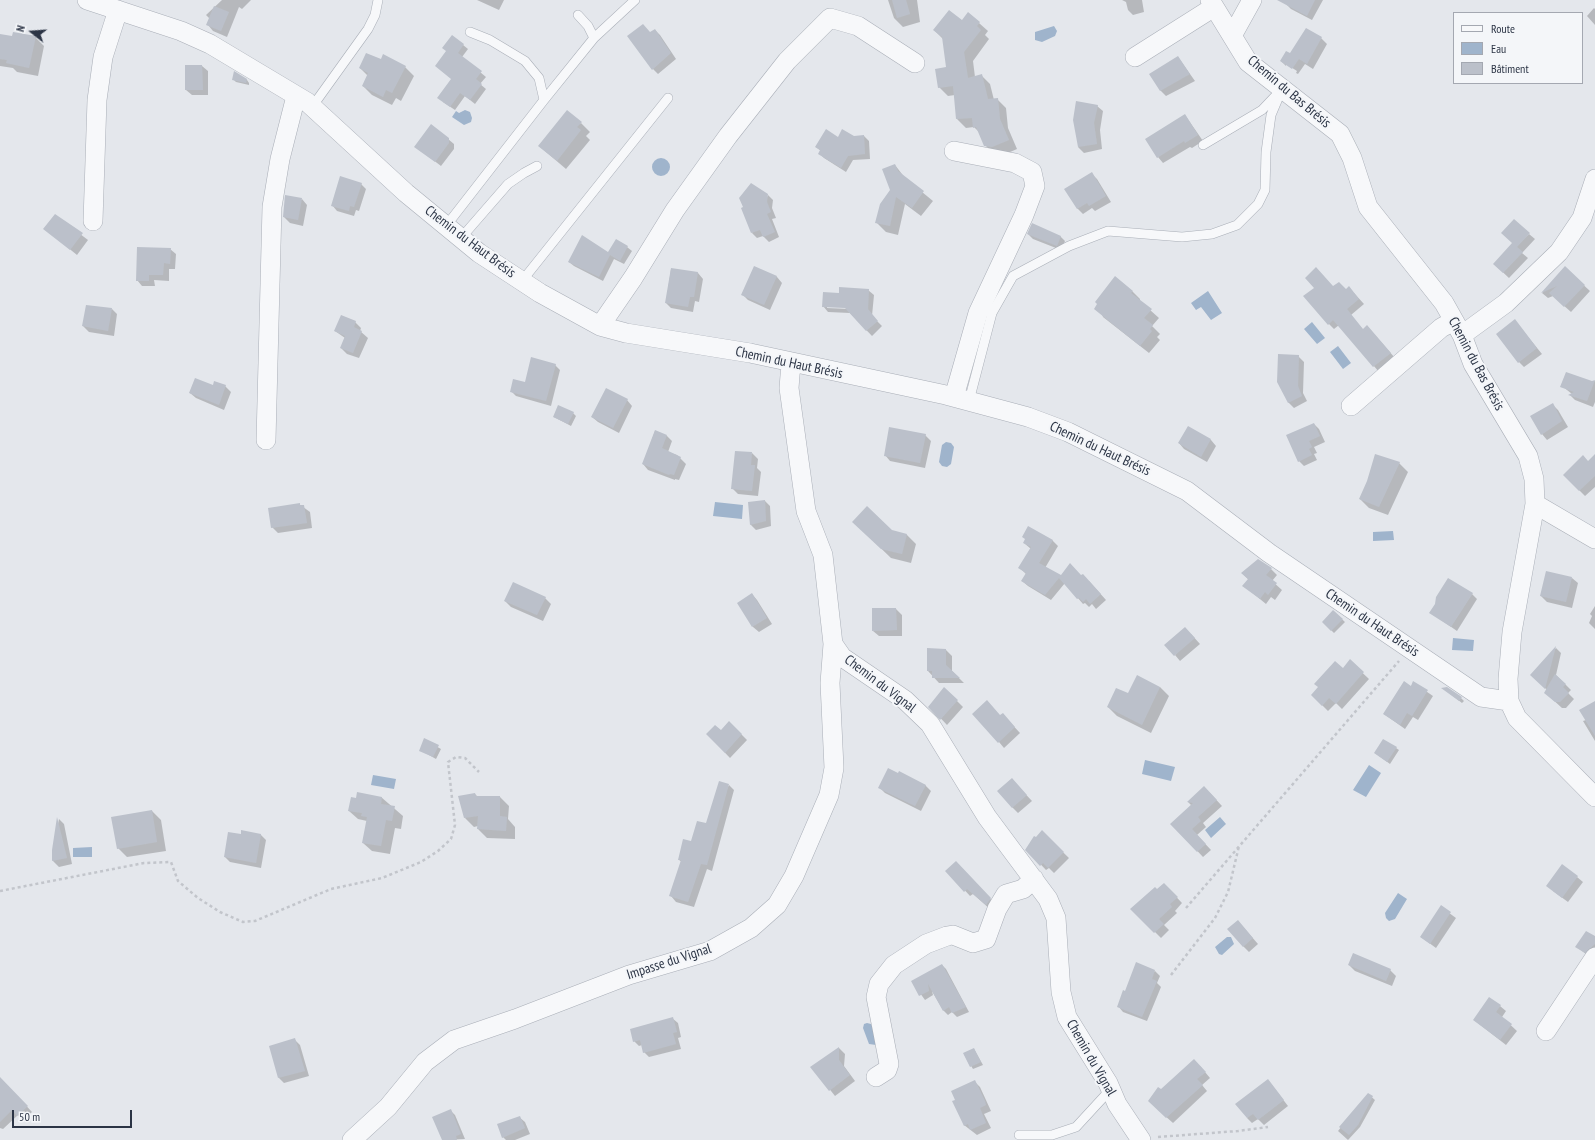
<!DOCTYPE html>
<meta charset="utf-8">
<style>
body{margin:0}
#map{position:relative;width:1595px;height:1140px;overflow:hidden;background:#e4e7ec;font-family:"PT Sans Narrow",sans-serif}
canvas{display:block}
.legend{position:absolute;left:1453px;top:12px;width:130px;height:72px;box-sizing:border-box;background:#f4f6f9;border:1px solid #a4a8b1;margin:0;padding:5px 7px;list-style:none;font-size:12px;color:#2b3445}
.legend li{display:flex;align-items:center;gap:8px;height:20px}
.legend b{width:20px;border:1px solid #a4a8b1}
.north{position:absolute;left:12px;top:12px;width:40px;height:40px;-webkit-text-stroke:3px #f4f6f9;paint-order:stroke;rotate:287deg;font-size:11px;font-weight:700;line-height:16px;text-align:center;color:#2b3445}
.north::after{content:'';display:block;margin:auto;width:14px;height:18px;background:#2b3445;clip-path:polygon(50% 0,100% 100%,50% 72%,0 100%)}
.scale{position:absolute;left:12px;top:1110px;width:120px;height:18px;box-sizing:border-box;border:2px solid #2b3445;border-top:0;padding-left:5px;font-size:12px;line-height:14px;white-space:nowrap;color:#2b3445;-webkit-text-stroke:3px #f4f6f9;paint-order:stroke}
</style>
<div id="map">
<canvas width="1595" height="1140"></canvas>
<ul class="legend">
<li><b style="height:5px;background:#f7f8fa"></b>Route</li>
<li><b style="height:11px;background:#9fb4cc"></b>Eau</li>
<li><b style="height:11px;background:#bbc0ca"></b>Bâtiment</li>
</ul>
<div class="north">N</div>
<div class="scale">50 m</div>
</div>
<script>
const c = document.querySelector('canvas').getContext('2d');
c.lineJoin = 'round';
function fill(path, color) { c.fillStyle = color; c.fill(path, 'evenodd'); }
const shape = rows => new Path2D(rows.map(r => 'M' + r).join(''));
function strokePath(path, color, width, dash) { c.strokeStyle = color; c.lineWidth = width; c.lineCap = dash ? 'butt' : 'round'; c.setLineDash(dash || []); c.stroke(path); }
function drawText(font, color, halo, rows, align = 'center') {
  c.font = font + ' "PT Sans Narrow",sans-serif'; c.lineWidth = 4; c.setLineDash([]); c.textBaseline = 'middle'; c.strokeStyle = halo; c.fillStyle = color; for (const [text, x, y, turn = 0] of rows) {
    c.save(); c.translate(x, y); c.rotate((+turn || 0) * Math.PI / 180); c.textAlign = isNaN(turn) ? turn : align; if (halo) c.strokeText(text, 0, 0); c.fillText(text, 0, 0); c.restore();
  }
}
fill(shape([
 [1054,26,1057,31,1055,36,1042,42,1035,40,1035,32],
 [465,110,470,112,472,118,471,122,464,125,452,117,456,111,459,113],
 '652 167a9 9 0 1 1 18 0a9 9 0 1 1-18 0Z',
 [1208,291,1222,313,1211,320,1201,307,1196,310,1191,303],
 [1312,322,1325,338,1317,344,1304,329],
 [1338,346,1351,363,1343,369,1330,352],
 [946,442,951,443,954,447,951,464,947,467,942,466,939,462,942,445],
 [715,502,743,505,742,519,713,516],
 [1393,531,1394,540,1373,541,1373,532],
 [1453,638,1474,640,1473,651,1452,650],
 [1145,760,1175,767,1171,781,1142,774],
 [1369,765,1381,773,1366,797,1353,790],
 [373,775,396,779,394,789,371,785],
 [1220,817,1226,824,1211,838,1205,830],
 [92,847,92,857,73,857,73,848],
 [1398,893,1407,899,1395,919,1389,921,1386,918,1385,913],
 [1227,937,1231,937,1234,944,1222,955,1219,954,1215,947],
 [867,1023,871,1024,877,1035,876,1045,869,1044,863,1028,864,1024]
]), '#9fb4cc');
fill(shape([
 [222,0,251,0,242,9,239,7,227,37,213,31,208,25,210,19,206,15],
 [477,0,504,0,499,10],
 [888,0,917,0,920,22,903,27,894,18],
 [1122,0,1142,0,1144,12,1133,15,1128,10,1126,2],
 [1288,0,1323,0,1312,20,1291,9,1286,4],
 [1594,8,1595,9,1595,25,1587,16],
 [962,22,979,23,988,31,985,35,989,39,973,61,975,77,981,75,990,84,994,100,997,99,1006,108,1008,128,1017,149,1001,156,994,154,985,145,979,132,974,127,966,128,957,119,955,95,948,96,939,87,947,68,943,39,934,30],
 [643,25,650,33,655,30,660,35,676,59,658,74,653,69],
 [0,35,13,38,35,37,44,46,38,76,17,72,13,68,0,66],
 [452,36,468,49,462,57,486,77,480,84,486,89,475,104,465,96,455,110,443,102,452,79,436,66,447,51],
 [1321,38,1327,44,1313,69,1305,64,1298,74,1296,73,1297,71,1286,64,1286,66,1281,61],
 [1178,57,1195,81,1166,96,1160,90],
 [382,60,405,67,414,76,401,101,396,98,392,105,372,95,363,86,368,76,360,68],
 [186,66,202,66,208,71,208,95,192,95,186,90],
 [233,79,247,80,249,83,249,85,236,82],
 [1097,106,1103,111,1100,130,1102,149,1084,153,1078,147],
 [1185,115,1203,141,1192,148,1190,147,1163,163,1158,157],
 [581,123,590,132,586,136,590,140,566,169,539,146],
 [864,136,869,141,870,159,853,160,846,172,824,158,819,153,821,151,816,147,838,138],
 [448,139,454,144,454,149,441,166,416,147],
 [895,165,905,178,933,201,921,216,905,204,898,235,886,232,877,223,892,190],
 [1091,173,1097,179,1111,202,1095,211,1092,208,1083,214,1077,208],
 [361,184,366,189,359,211,356,210,354,216,337,211,332,205],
 [768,195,773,200,772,208,776,218,772,219,779,237,769,242,763,236,757,238,752,233],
 [302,199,307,205,303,226,290,223,284,217],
 [55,215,88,240,77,255,45,229],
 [1028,234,1060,236,1065,241,1061,250,1033,239],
 [1529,234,1535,239,1522,253,1528,258,1509,278,1494,264],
 [627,247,632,251,624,264,614,259,603,281,574,266,569,262,609,254],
 [170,249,176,254,175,269,169,269,169,281,154,280,155,286,142,286,137,280],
 [755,267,777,277,782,283,770,310,748,300,742,294],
 [1565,268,1590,291,1571,312,1553,296,1548,298,1542,293],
 [671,269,698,273,703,279,699,302,695,301,693,312,671,308,666,303],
 [1334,287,1354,293,1364,304,1351,315,1363,330,1367,326,1395,358,1379,372,1339,325,1334,329,1329,324,1315,289],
 [868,290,874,295,872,316,882,326,872,336,850,313,828,312,823,306,840,294],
 [827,306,850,307,850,309,827,308],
 [1132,291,1140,299,1140,301,1159,318,1152,326,1160,334,1157,337,1160,340,1149,353,1103,317,1098,304],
 [112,309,117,314,114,336,89,332,83,326],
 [1515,321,1542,354,1524,367,1519,362],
 [355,322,361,328,360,331,368,338,359,358,347,354,341,348,345,338,335,331],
 [1298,356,1304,362,1303,393,1307,401,1294,408,1288,402],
 [555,365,560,370,551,406,516,396,511,391],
 [1595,381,1595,402,1593,407,1575,400,1570,395,1572,394,1562,386],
 [213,386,225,386,231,392,224,410,196,398,190,393],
 [627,400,632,406,619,433,598,422,592,417],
 [1553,405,1558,410,1568,427,1547,440,1542,434],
 [573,413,576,416,571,426,554,417],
 [1314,424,1319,429,1325,442,1314,447,1317,453,1314,454,1317,460,1304,466,1299,461],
 [1188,427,1211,440,1216,446,1207,462,1184,449,1179,443],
 [655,431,667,436,672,441,668,452,677,455,686,464,679,480,675,479,675,480,648,470,643,464],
 [925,435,931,441,925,468,890,461,885,455],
 [752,453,758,459,757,468,761,472,758,496,738,494,732,488],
 [1595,456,1595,487,1585,496,1564,475,1588,462],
 [1399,463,1408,472,1388,515,1369,508,1360,499,1368,482],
 [765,501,770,506,771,526,756,530,751,525,749,503],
 [299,504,310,512,312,528,278,533,272,527],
 [863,531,891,531,907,535,916,544,911,563,891,558],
 [1052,540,1058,546,1045,568,1061,576,1089,581,1106,600,1096,609,1092,604,1089,607,1085,603,1083,604,1065,583,1051,600,1028,586,1022,581,1026,574,1020,568,1031,549,1024,543],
 [1271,569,1277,575,1272,581,1282,590,1275,600,1271,597,1266,604,1244,586,1249,580,1242,573],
 [1572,578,1578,583,1572,608,1547,602,1541,596],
 [752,594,757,600,772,624,759,632,753,627],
 [1472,594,1477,599,1457,631,1431,613],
 [545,598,551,604,543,621,511,607,505,601],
 [1595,606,1595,629,1589,623,1592,616,1590,614],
 [896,609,902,615,902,636,879,636,873,631],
 [1333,611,1345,622,1334,633,1323,622],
 [1191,634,1200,644,1180,661,1175,655],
 [1556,648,1561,653,1556,675,1571,690,1568,693,1574,699,1566,708,1562,708,1551,698,1547,690,1532,675],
 [946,650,952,656,952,671,964,683,939,683,928,671],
 [1350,661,1369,679,1342,709,1336,703,1328,711,1318,701],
 [1414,683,1433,696,1418,720,1413,717,1405,729,1384,714],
 [1160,687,1169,696,1151,733,1117,716,1108,707,1128,695],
 [1446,688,1461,698,1464,701,1462,703,1445,690],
 [945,689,963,707,947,725,930,707],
 [1595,702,1595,741,1583,721,1586,720],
 [1001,716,1008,720,1020,733,1004,748,999,742],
 [729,722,747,740,730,758,707,734,721,731],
 [425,740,441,749,436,759,420,750],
 [1396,748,1399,750,1390,764,1375,753],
 [899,774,925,785,931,791,921,811,885,793,879,787],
 [729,785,734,790,712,871,707,869,694,907,676,902,671,896,682,862,679,860,707,824],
 [1017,785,1032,801,1018,813,1012,807],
 [1210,793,1222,806,1203,823,1206,827,1197,835,1211,850,1203,857,1172,824,1192,806,1188,802],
 [475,794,478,797,500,797,509,806,508,819,515,827,515,839,487,838,478,829,478,826,474,827,465,818],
 [381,797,403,816,401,829,395,828,390,854,372,851,363,843,367,821,358,819,349,811],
 [152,811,161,820,166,851,127,857,118,848],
 [59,819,64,824,72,864,59,867,53,861,53,850],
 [1042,832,1069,858,1054,873,1049,868,1046,870,1026,849],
 [260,834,266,840,261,868,230,862,225,857,241,835],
 [956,862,995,904,991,910,973,894,970,896,947,871],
 [1577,877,1583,882,1568,902,1553,891],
 [1164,884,1182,903,1175,911,1177,913,1164,925,1169,930,1161,938,1132,909],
 [1441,907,1456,918,1436,948,1421,937],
 [1244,928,1258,944,1249,952,1243,946],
 [1595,937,1595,954,1591,958,1577,947],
 [942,965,946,969,969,1012,957,1017,952,1012,948,1015,943,1010,932,991,933,995,925,1000,912,982],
 [1349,965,1390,970,1396,976,1392,986,1355,971],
 [1155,971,1160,976,1157,983,1161,987,1147,1021,1123,1012,1118,1006,1126,992],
 [1500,1006,1506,1011,1502,1017,1517,1031,1506,1045,1474,1020],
 [672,1018,678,1023,681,1037,678,1038,681,1049,649,1057,644,1052,642,1045,639,1046,634,1041],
 [295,1040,300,1045,309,1076,284,1083,279,1078,270,1047],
 [839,1048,845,1054,844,1066,855,1081,835,1096,812,1067],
 [974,1049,983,1065,973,1069,964,1054],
 [1200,1066,1210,1078,1202,1085,1207,1091,1173,1123,1155,1107,1161,1091],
 [1268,1080,1288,1106,1264,1125,1258,1119,1252,1123,1247,1118],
 [975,1082,980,1087,991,1111,984,1114,991,1128,977,1135,964,1125,956,1100],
 [6,1084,32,1112,23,1120,18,1115,3,1129,0,1128,0,1090],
 [1368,1094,1375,1100,1360,1127,1348,1140,1338,1131],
 [450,1110,455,1115,465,1139,443,1140],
 [519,1117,525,1122,530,1134,515,1140,506,1140,503,1137]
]), '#0003');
fill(shape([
 [892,0,906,0,910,14,897,18],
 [1277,0,1315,0,1307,16],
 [214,6,229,12,221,31,206,25],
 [949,10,962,20,968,12,980,22,977,26,981,30,964,52,968,78,982,74,988,99,998,98,1000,119,1009,140,992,147,984,146,976,127,973,128,972,118,956,119,953,86,938,88,935,69,946,67,942,37,933,30],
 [643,24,650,32,655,29,671,53,652,70,627,36],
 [1306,28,1322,37,1307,64,1299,59,1292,69,1280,61,1286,51,1290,53],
 [13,32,36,36,29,68,6,63,7,60,0,59,0,34,12,36],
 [452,35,464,44,458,53,482,71,476,79,482,84,470,100,460,93,450,107,437,98,451,79,435,66,446,51,442,48],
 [366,53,381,59,383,54,406,66,392,93,386,90,383,97,362,86,368,73,359,68],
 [1178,56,1190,74,1160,91,1149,74],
 [185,65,202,65,203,90,185,90],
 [234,71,247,79,246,83,232,80],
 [1076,101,1098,105,1094,123,1097,144,1078,147,1073,120],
 [567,110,582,122,577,127,581,130,557,161,538,146],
 [1185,114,1198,135,1185,143,1184,141,1157,158,1145,139],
 [431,124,449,138,449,143,435,162,414,147],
 [826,129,838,137,842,129,854,136,864,135,865,154,848,156,841,168,818,154,820,150,815,147],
 [895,164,898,171,924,191,912,208,896,197,890,226,875,223,880,204,890,190,882,169],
 [1092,172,1106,196,1089,206,1087,203,1077,209,1064,189],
 [340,176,362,183,354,207,350,206,349,211,331,206],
 [751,183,768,194,767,202,771,212,767,214,775,232,763,237,760,230,751,233,741,208,743,207,739,198],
 [285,195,302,198,298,220,283,217],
 [55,214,83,233,70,250,43,229],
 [1514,219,1530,233,1517,247,1523,252,1503,273,1493,264,1512,243,1501,233],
 [1032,223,1061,236,1057,246,1027,234],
 [582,235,608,252,616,239,628,246,620,261,610,255,599,277,568,262],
 [137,247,171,248,170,264,164,263,163,275,149,275,149,281,136,281],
 [754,266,777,276,764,305,741,295],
 [1565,266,1585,285,1564,307,1549,293,1557,286,1541,293],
 [1316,267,1333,286,1339,282,1346,289,1349,286,1359,299,1347,309,1363,329,1367,325,1391,353,1373,367,1333,320,1328,325,1303,296,1314,288,1305,278],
 [671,268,698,272,694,297,690,297,688,307,665,303],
 [1115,276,1133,291,1131,293,1152,309,1144,318,1153,325,1150,329,1152,331,1140,346,1094,309,1097,304,1095,302],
 [839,287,869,289,868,309,878,321,866,331,845,308,822,307,823,292,839,293],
 [86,305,112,308,108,331,82,326],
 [341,315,356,321,354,327,362,331,353,353,340,348,345,336,334,331],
 [1515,319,1537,348,1518,363,1496,334],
 [1278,354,1299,355,1298,386,1302,396,1288,403,1277,382],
 [531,357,556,364,546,401,510,392,513,379,525,382],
 [1566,372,1592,381,1595,380,1587,401,1568,395,1574,392,1560,387],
 [195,378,213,385,214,381,226,385,219,405,189,393],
 [606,388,628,399,613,428,591,417],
 [1553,403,1562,421,1541,435,1530,416],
 [558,405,574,412,568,424,553,417],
 [1314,423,1320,436,1309,441,1312,447,1309,449,1312,455,1298,462,1286,435],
 [1188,426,1211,439,1201,457,1178,443],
 [889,427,926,434,920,463,884,456],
 [655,430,667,435,662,448,681,457,674,475,670,474,669,475,642,464],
 [735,451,752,452,751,465,755,465,752,491,731,489],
 [1375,454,1400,462,1379,507,1359,499,1367,481],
 [1595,454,1595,476,1579,491,1563,475,1583,455,1588,461],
 [765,500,766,521,750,525,748,502],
 [300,503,300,505,304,505,307,523,271,528,268,508],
 [867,506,892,530,907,534,902,554,881,549,852,522],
 [1028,526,1053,540,1039,563,1061,575,1070,563,1081,575,1083,574,1101,594,1090,604,1086,599,1083,602,1079,598,1077,599,1059,578,1045,595,1021,581,1026,573,1018,568,1031,547,1023,543,1025,539,1022,537],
 [1258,559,1272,568,1266,575,1277,583,1268,595,1265,592,1260,599,1242,586,1248,579,1241,573],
 [1546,571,1572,577,1566,602,1540,596],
 [1448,578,1473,593,1451,627,1429,613,1435,604,1436,597],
 [513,582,546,597,537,615,504,601],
 [752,593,767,618,752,627,737,603],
 [872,608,896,608,897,630,872,631],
 [1333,610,1343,619,1331,631,1322,622],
 [1185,627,1195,638,1174,656,1164,645],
 [1556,646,1545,689,1530,675],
 [927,648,946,649,946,665,960,678,932,678,932,671,927,671],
 [1350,659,1364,672,1336,704,1329,698,1322,706,1311,695,1318,687,1314,684,1335,661,1343,668],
 [1555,674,1566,684,1563,687,1569,693,1560,702,1555,702,1544,693],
 [1137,675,1160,687,1142,725,1107,707,1116,688,1128,693],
 [1404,681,1411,686,1413,681,1428,690,1412,716,1407,713,1400,725,1383,714],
 [944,687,958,700,940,720,928,707],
 [1447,687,1462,697,1459,701,1441,688],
 [987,700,1000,715,1003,713,1015,727,998,743,972,714],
 [1595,701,1595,736,1579,710],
 [729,721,742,734,725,753,706,734,715,725,721,730],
 [424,738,439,745,433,757,419,751],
 [1383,739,1397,747,1387,762,1374,753],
 [888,768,898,773,899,771,926,785,915,806,878,788],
 [1012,778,1027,795,1012,808,997,791],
 [719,781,729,784,707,865,701,864,688,902,669,896,681,860,678,860,683,839,691,841,697,821,706,823],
 [1204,786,1217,800,1198,817,1201,821,1192,829,1206,844,1197,852,1170,824,1193,803,1187,802],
 [357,792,382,797,381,804,395,806,392,821,386,820,381,846,362,843,367,817,361,816,362,813,348,811,351,797,356,798],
 [475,793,476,796,500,796,500,816,507,817,506,831,477,829,478,816,464,818,458,796],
 [152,810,157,842,117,849,111,817],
 [57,817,67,858,52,861,52,850],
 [241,830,261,834,256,863,224,857,228,832,241,834],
 [1042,830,1064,852,1048,868,1043,863,1040,866,1025,850,1034,836,1036,837],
 [956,861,991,898,986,905,967,889,964,892,945,871],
 [1562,864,1578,876,1562,898,1546,886],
 [1164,883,1178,897,1170,904,1172,907,1159,919,1164,924,1154,933,1130,909,1155,887,1157,889],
 [1441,905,1451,912,1430,944,1420,937],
 [1238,920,1253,938,1243,947,1227,929],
 [1586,931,1595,936,1595,944,1585,953,1575,947],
 [1353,953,1391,969,1386,981,1348,965],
 [1136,962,1155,970,1152,979,1157,981,1142,1017,1117,1007,1123,990,1125,991],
 [942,964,966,1007,952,1013,949,1007,943,1011,928,984,929,991,919,996,911,981],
 [1489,997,1501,1005,1496,1012,1512,1024,1500,1040,1473,1020],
 [673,1017,677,1032,673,1033,676,1044,643,1053,640,1040,633,1042,630,1029],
 [295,1038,305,1071,278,1078,269,1046],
 [839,1047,839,1060,850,1075,829,1091,810,1067],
 [974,1048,981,1062,970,1067,963,1053],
 [1194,1059,1206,1072,1197,1079,1203,1085,1166,1118,1148,1101,1158,1087,1161,1089],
 [0,1077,28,1106,17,1116,12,1110,0,1122],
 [1268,1079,1284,1100,1258,1120,1253,1114,1247,1118,1235,1104],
 [975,1080,985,1101,986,1105,980,1108,986,1123,970,1130,968,1124,964,1126,952,1101,955,1100,951,1091],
 [1368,1093,1373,1096,1358,1125,1349,1135,1339,1127],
 [451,1109,461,1134,456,1136,457,1140,442,1140,432,1117],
 [520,1116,525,1128,502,1138,497,1124]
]), '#bbc0ca');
const service = shape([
 [578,15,588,26,594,38],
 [470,32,490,40,525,61,539,78,544,100],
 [312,107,368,29,375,15,378,0],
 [446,226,544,100,594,38,635,0],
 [461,238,508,184,524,173,537,166],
 [522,281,668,98],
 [969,401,992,313,1013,276,1069,246,1108,231,1182,237,1212,234,1237,225,1258,204,1265,190,1266,152,1271,115,1282,89,1262,110,1203,145],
 [1019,1135,1052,1135,1076,1127,1111,1089]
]);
const minor = shape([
 [87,0,181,31,210,44,307,102,406,193,479,253,540,293,600,326,626,333,750,353,946,395,1028,417,1068,432,1187,491,1269,553,1481,697,1509,701],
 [1210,0,1248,62,1340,134,1352,158,1368,207,1444,303,1462,335,1473,364,1528,456,1534,479,1535,504,1512,632,1508,679,1509,701,1517,718,1595,797],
 [1232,36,1252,0],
 [1135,57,1214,7],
 [954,151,1015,163,1032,172,1035,186,1024,215,978,313,954,397],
 [93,221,97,100,103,57,118,10],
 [600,326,633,278,675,210,728,136,787,61,830,18,858,26,915,63],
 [1462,335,1506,303,1559,252,1582,218,1595,179],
 [791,363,789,388,806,511,823,555,833,644,842,657,905,700,930,724,987,817,1048,899,1056,918,1061,992,1067,1017,1108,1083,1117,1104,1141,1140],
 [1351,406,1441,328,1453,321],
 [266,440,272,207,280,159,296,96],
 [1535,504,1595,539],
 [1546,1031,1595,957],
 [876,1077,887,1070,889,1064,876,997,879,984,894,965,926,944,947,936,953,935,973,943,986,939,997,909,1006,894,1023,889,1034,879],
 [352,1140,388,1107,425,1062,454,1040,515,1019,629,975,710,951,751,928,777,905,794,876,829,795,834,768,830,683,833,644]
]);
strokePath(service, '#a9aeb7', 10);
strokePath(minor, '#a9aeb7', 20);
strokePath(shape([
 [0,891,144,863,171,862,178,881,198,898,220,912,243,922,255,921,331,889,382,878,421,862,438,851,451,839,455,825,448,762,456,757,465,758,479,772],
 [1186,908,1399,661],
 [1171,975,1215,918,1228,892,1239,846],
 [1158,1137,1238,1131,1268,1127]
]), '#c2c5cb', 2.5, [3, 3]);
strokePath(service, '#f7f8fa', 9);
strokePath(minor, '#f7f8fa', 19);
drawText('14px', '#2b3445', '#f4f6f9', [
 ["Chemin du Bas Brésis",1289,92,40],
 ["Chemin du Haut Brésis",470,242,37],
 ["Chemin du Haut Brésis",789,363,12],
 ["Chemin du Bas Brésis",1476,364,62],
 ["Chemin du Haut Brésis",1100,449,25],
 ["Chemin du Haut Brésis",1372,623,34],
 ["Chemin du Vignal",880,684,37],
 ["Impasse du Vignal",669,962,-18],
 ["Chemin du Vignal",1091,1058,60]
]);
</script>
